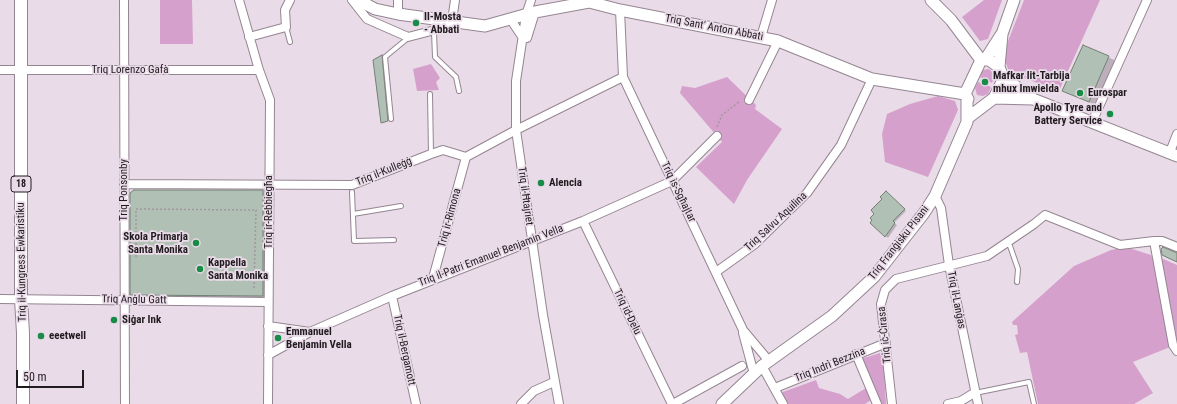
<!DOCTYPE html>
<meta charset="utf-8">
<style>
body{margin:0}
#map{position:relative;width:1177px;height:404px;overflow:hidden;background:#eadbe8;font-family:"Roboto Condensed",sans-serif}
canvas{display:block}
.scale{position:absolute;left:16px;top:370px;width:68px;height:18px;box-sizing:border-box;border:2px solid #201b1f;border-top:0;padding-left:5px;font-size:12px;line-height:14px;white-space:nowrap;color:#201b1f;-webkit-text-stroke:3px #eadbe8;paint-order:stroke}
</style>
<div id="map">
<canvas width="1177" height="404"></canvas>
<div class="scale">50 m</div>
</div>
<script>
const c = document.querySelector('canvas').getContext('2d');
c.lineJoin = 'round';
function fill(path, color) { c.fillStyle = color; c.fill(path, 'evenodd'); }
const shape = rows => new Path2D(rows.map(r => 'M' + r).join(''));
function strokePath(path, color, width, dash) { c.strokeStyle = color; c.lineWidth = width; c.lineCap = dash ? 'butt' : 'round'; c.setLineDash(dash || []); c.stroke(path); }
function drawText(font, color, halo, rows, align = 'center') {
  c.font = font + ' "Roboto Condensed",sans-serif'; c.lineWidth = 3.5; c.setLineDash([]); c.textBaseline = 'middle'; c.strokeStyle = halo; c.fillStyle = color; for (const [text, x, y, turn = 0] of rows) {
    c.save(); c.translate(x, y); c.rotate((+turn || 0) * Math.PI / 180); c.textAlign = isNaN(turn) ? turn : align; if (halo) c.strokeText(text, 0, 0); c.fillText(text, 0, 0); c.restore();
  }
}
fill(shape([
 [160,0,192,0,193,44,160,44],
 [984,0,1002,0,988,39,980,41,962,17],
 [1024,0,1100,0,1059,91,1010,73,1004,59,1005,49],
 [431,64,440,78,436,82,439,90,417,91,413,69],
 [989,69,995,75,992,83,980,77,983,70],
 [727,77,756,105,755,109,782,129,747,180,734,204,696,167,722,142,680,93,682,86,695,88],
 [978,82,991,87,988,94,983,96,977,95,975,88],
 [938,96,955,101,958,110,928,177,885,162,882,134,887,114,910,104],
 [1126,247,1151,255,1157,271,1170,347,1133,362,1153,393,1134,404,1038,404,1027,352,1020,353,1015,335,1018,334,1017,325,1013,325,1012,322,1074,266,1111,250],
 [1161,258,1177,265,1177,341],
 [883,352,886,404,882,404,861,359],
 [816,380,819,388,840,394,848,399,866,388,871,400,865,404,786,404,780,393]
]), '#d5a1cc');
fill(shape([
 [382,56,388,121,383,123,382,122],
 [1108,57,1116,61,1097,106,1064,91],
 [135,191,263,191,266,193,265,298,134,296,131,294],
 [886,192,906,211,894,223,897,225,888,238,872,223]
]), '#0003');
const building = shape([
 [1083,45,1109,56,1089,102,1062,91,1083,45],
 [382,55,388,121,381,123,373,60,382,55],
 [134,190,263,190,263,296,130,295,130,193,134,190],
 [886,191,905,209,893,221,895,223,885,237,870,223,872,220,870,218,874,214,871,210,882,199,880,197,886,191],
 [1163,247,1177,253,1177,262,1162,255,1161,249,1163,247]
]);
fill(building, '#b1c0b4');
strokePath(building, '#728074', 1);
const lane = shape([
 [286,27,290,42],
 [434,32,435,57,456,77,459,91],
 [430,94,431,154],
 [391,119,385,57,408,38],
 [352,192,354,241,394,240],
 [353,214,401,206],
 [1007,243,1010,246,1018,269,1017,282],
 [975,393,1029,382,1034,404]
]);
const street = shape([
 [124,0,125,404],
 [239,0,259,70,270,100,268,404],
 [352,0,367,19,408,37,458,24],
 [398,0,398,14],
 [531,0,526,15,516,81,516,130,543,315,559,404],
 [620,10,623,77,743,330,769,361],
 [511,20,523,38],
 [452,21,455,0],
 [249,37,286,27,285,10,290,0],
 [761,37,772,0],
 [527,38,535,12],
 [0,70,259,70],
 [749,100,778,41],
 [1092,122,1147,0],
 [1170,152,1177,134],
 [124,184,352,185,431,154,443,150,466,157,516,130,623,77],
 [935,196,941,208,949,265,978,404],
 [583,221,672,404],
 [1154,241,1173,345,1177,351],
 [716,272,755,244,807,193,841,145,872,79],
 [433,278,466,157],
 [392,296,416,404],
 [0,299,268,302],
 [268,326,310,332],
 [743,333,754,374],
 [856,354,877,404],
 [268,355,310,332,392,296,583,221,672,181,717,136],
 [762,366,783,404],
 [775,388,886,343],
 [521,404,534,391,554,382],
 [673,404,742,366],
 [892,404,881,304,885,290,896,279,987,256,1034,224,1045,215,1120,245,1154,241,1162,241,1177,247],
 [948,404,961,401,974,393]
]);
const secondary = shape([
 [358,0,375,9,398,14,485,26,535,12,589,2,620,10,778,41,872,79,965,94],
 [931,0,951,20,981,60],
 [985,60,1001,35],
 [999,67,1002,34,1014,0],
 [1003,77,1033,99,1177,156],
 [994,98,1033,99],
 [968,99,965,94,981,60],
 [969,117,994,98,1002,82,1003,77,999,67,989,60,981,60],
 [722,404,762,366,832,316,874,277,924,213,935,196,967,122,967,99]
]);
const primary = shape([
 [21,0,21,299,23,333,23,404]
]);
strokePath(lane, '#948691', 6);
strokePath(street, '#948691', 10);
strokePath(secondary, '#948691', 13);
strokePath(primary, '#948691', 14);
strokePath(shape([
 [717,127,722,115,740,101],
 [136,257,136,209,256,210,254,288]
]), '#a296a0', 1.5, [2, 2]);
strokePath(lane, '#fff', 4);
strokePath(street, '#fff', 8);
strokePath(secondary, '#fff', 11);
strokePath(primary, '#fff', 12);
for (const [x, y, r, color] of [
 [416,23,4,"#168c46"],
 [985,82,4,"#168c46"],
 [1080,93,4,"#168c46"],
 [1110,114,4,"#168c46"],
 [541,183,4,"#168c46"],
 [196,243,4,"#168c46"],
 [200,269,4,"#168c46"],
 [114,320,4,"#168c46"],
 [41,336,4,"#168c46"],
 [278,338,4,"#168c46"]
]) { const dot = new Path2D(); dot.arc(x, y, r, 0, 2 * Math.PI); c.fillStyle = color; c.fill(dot); strokePath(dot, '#eadbe8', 1.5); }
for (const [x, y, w] of [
 [21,184,20]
]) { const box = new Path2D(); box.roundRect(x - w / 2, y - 8, w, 16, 3); c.fillStyle = '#eadbe8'; c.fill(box); strokePath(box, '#201b1f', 1); }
drawText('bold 10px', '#201b1f', null, [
 ["18",21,184]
]);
drawText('bold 11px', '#201b1f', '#eadbe8', [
 ["Il-Mosta",424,17],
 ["- Abbati",424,30],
 ["Mafkar lit-Tarbija",993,76],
 ["mhux Imwielda",993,89],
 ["Eurospar",1088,93],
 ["Apollo Tyre and",1102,108,"right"],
 ["Battery Service",1102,121,"right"],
 ["Alencia",549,183],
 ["Skola Primarja",188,237,"right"],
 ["Santa Monika",188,250,"right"],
 ["Kappella",208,263],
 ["Santa Monika",208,276],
 ["Siġar Ink",122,320],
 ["Emmanuel",286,332],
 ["Benjamin Vella",286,345],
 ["eeetwell",49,336]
], 'left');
drawText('11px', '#201b1f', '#eadbe8', [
 ["Triq Sant' Anton Abbati",714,28,11],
 ["Triq Lorenzo Gafà",130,70],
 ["Triq il-Kulleġġ",384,172,-22],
 ["Triq Ponsonby",124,190,-90],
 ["Triq is-Sgħajtar",678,192,64],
 ["Triq il-Ħtajriet",525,196,82],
 ["Triq ir-Rebbiegħa",269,212,-90],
 ["Triq ir-Rimona",450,218,-75],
 ["Triq Salvu Aquilina",776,222,-43],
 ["Triq Franġisku Pisani",899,243,-52],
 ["Triq il-Patri Emanuel Benjamin Vella",491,256,-21],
 ["Triq il-Kungress Ewkaristiku",22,262,-91],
 ["Triq Anġlu Gatt",134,300,1],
 ["Triq il-Lanġas",956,300,79],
 ["Triq id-Delu",627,312,64],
 ["Triq iċ-Ċirasa",885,335,-96],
 ["Triq il-Bergamott",404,350,78],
 ["Triq Indrì Bezzina",830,365,-22]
]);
</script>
